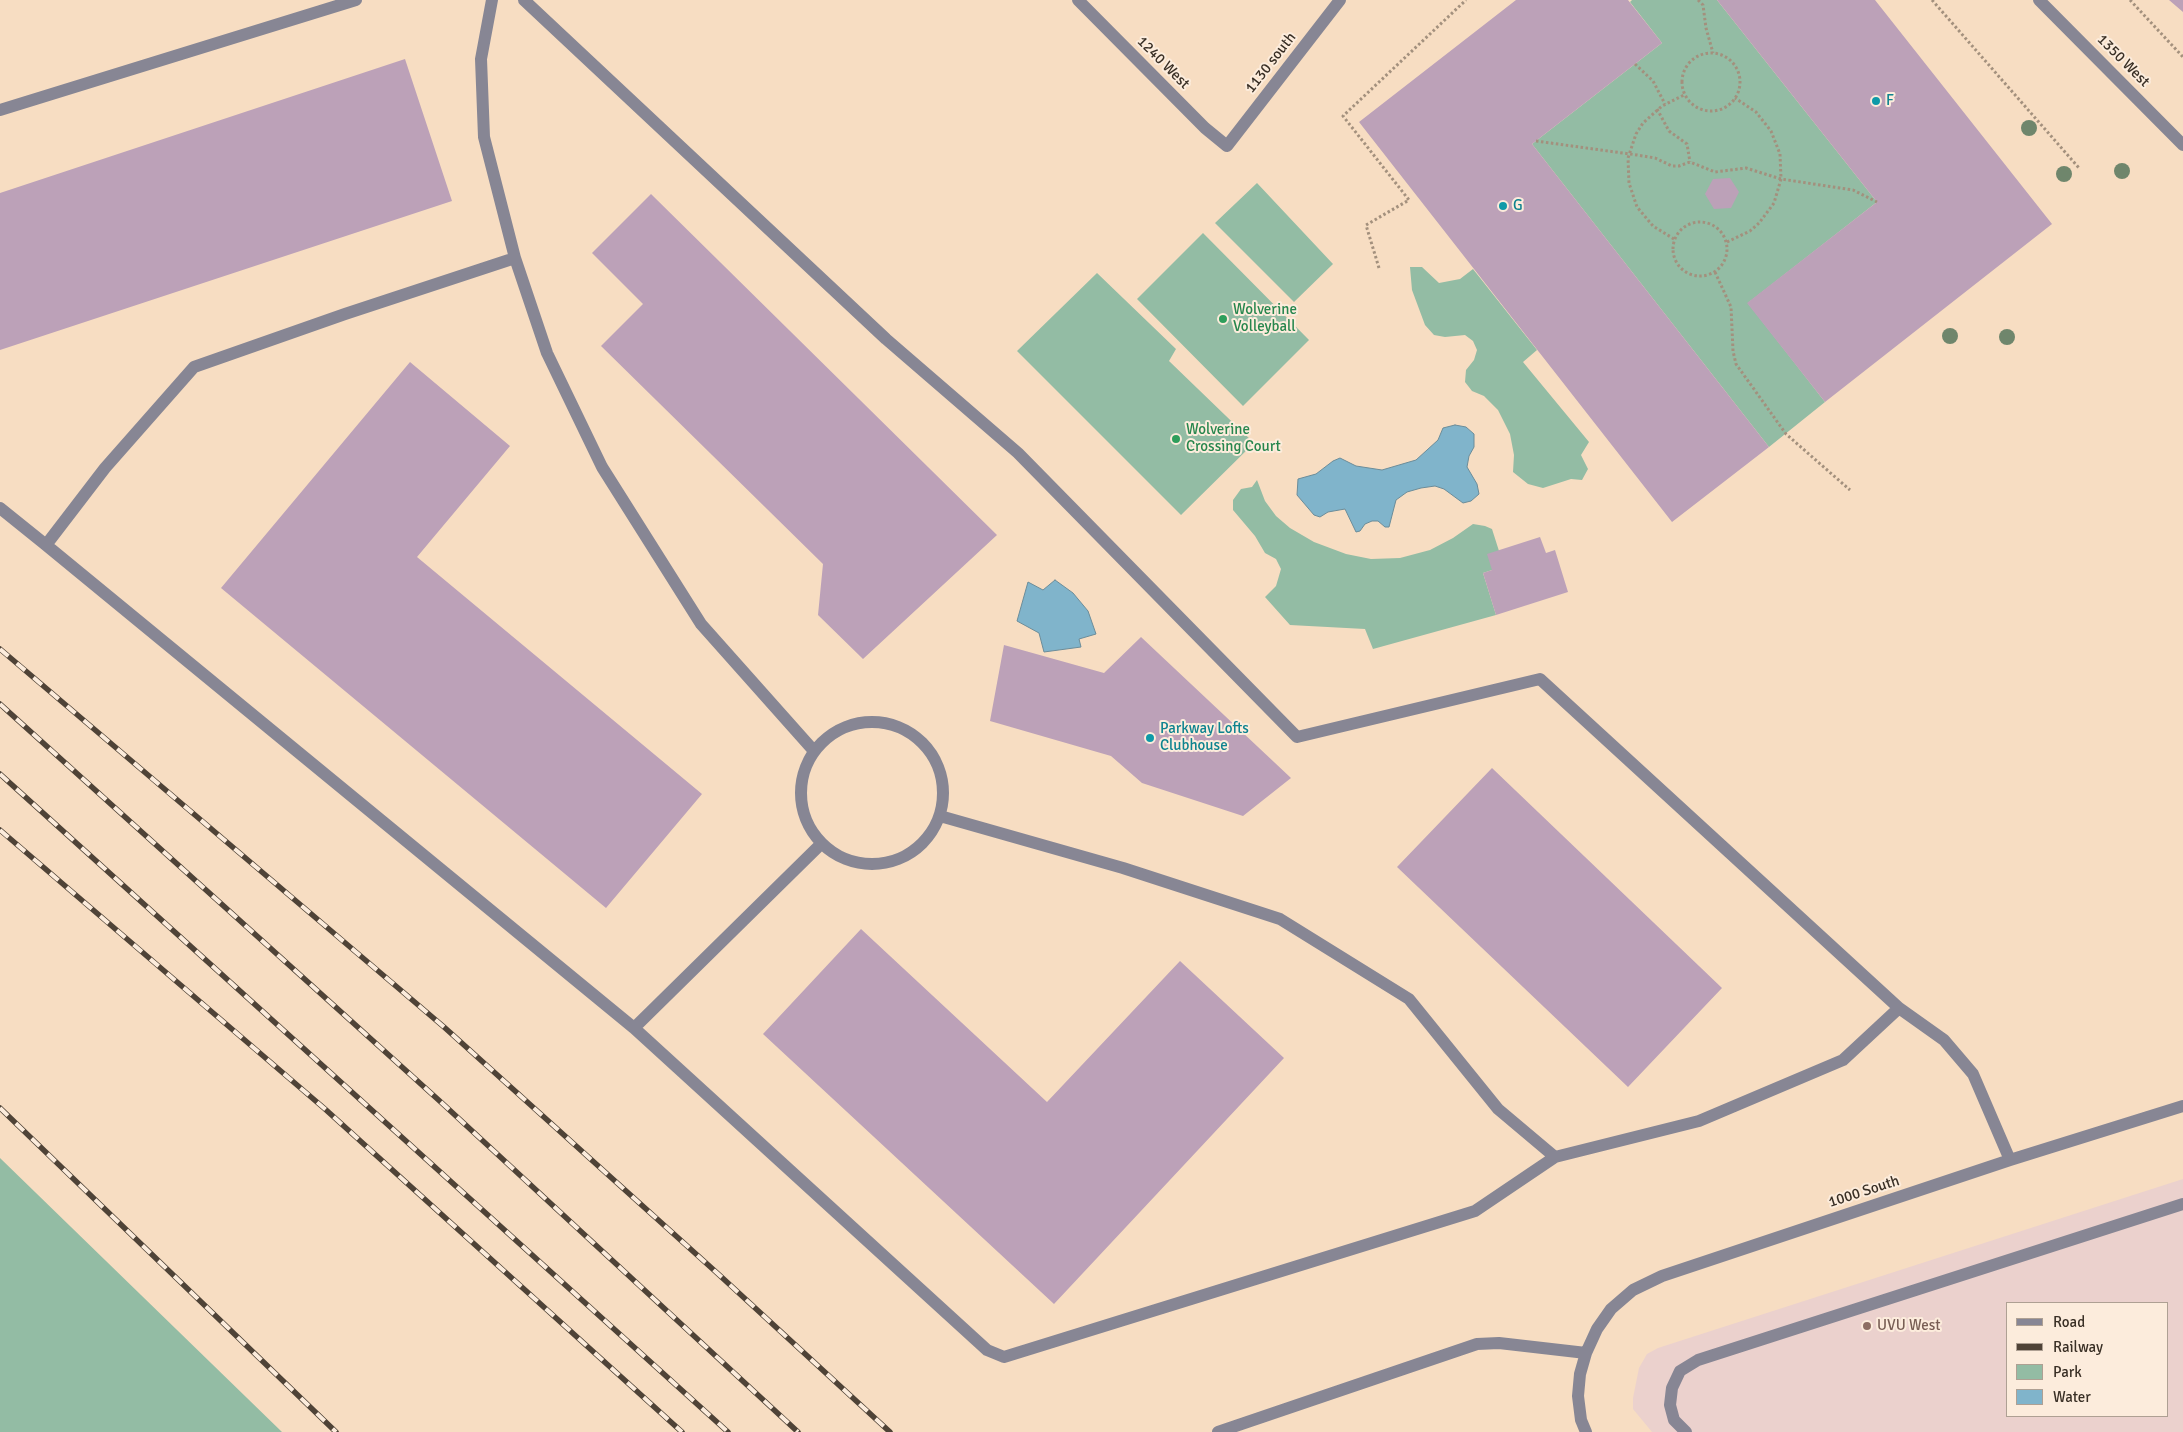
<!DOCTYPE html>
<style>
body{margin:0}
#map{position:relative;width:2183px;height:1432px;overflow:hidden;background:#f7ddc2;font-family:Signika,sans-serif}
canvas{display:block}
.legend{position:absolute;left:2006px;top:1302px;width:162px;height:115px;box-sizing:border-box;background:#fcecdc;border:1px solid #aea093;margin:0;padding:6px 9px;list-style:none;font-size:15px;color:#392f25}
.legend li{display:flex;align-items:center;gap:10px;height:25px}
.legend b{width:25px;border:1px solid #aea093}
</style>
<div id="map">
<canvas width="2183" height="1432"></canvas>
<ul class="legend">
<li><b style="height:6px;background:#878694"></b>Road</li>
<li><b style="height:6px;background:#4f4337"></b>Railway</li>
<li><b style="height:14px;background:#93bca4"></b>Park</li>
<li><b style="height:14px;background:#80b4cb"></b>Water</li>
</ul>
</div>
<script>
const c = document.querySelector('canvas').getContext('2d');
c.lineJoin = 'round';
function fill(path, color) { c.fillStyle = color; c.fill(path, 'evenodd'); }
const shape = rows => new Path2D(rows.map(r => 'M' + r).join(''));
function strokePath(path, color, width, dash) { c.strokeStyle = color; c.lineWidth = width; c.lineCap = dash ? 'butt' : 'round'; c.setLineDash(dash || []); c.stroke(path); }
function drawText(font, color, halo, rows, align = 'center') {
  c.font = font + ' Signika,sans-serif'; c.lineWidth = 4; c.setLineDash([]); c.textBaseline = 'middle'; c.strokeStyle = halo; c.fillStyle = color; for (const [text, x, y, turn = 0] of rows) {
    c.save(); c.translate(x, y); c.rotate((+turn || 0) * Math.PI / 180); c.textAlign = isNaN(turn) ? turn : align; if (halo) c.strokeText(text, 0, 0); c.fillText(text, 0, 0); c.restore();
  }
}
fill(shape([
 [2183,1179,2183,1432,1652,1432,1633,1409,1633,1398,1639,1368,1647,1354,1658,1348],
 [2007,1303,2167,1303,2167,1416,2007,1416]
]), '#ebd1cd');
fill(shape([
 [1632,0,1717,0,1877,202,1748,303,1825,402,1769,447,1532,144,1662,43,1630,2],
 [1257,183,1333,264,1294,302,1215,223],
 [1203,233,1309,340,1243,406,1137,299],
 [1410,267,1422,267,1439,283,1460,279,1473,269,1537,350,1523,362,1589,442,1581,455,1588,469,1582,480,1571,479,1543,488,1528,484,1513,472,1514,455,1510,434,1498,410,1484,396,1472,391,1465,382,1466,370,1474,360,1477,350,1473,341,1465,335,1445,337,1434,335,1425,325,1412,290],
 [1097,273,1176,349,1169,361,1254,443,1181,515,1017,351],
 [1257,480,1265,501,1276,516,1290,528,1314,542,1346,554,1371,559,1400,558,1430,550,1453,538,1473,524,1485,526,1492,529,1499,551,1492,570,1483,573,1496,615,1373,649,1365,629,1290,625,1265,597,1276,586,1281,569,1276,559,1265,553,1255,536,1233,510,1233,500,1241,489,1252,487],
 [0,1158,282,1432,0,1432]
]), '#93bca4');
const water = shape([
 [1455,425,1466,427,1474,434,1474,447,1469,456,1467,467,1477,484,1479,494,1471,501,1463,503,1444,489,1435,486,1421,488,1407,492,1396,500,1389,527,1385,527,1378,521,1372,521,1365,524,1360,531,1356,532,1345,509,1328,512,1320,517,1314,515,1297,495,1298,479,1316,474,1333,461,1340,458,1356,466,1382,470,1416,460,1438,440,1443,428,1455,425],
 [1055,580,1073,593,1088,611,1096,634,1079,639,1081,647,1044,652,1039,633,1017,621,1028,582,1043,590,1055,580]
]);
fill(water, '#80b4cb');
strokePath(water, '#6b8c99', 1);
fill(shape([
 [1516,0,1628,0,1662,43,1532,144,1769,447,1672,522,1359,122],
 [1717,0,1875,0,2052,224,1825,402,1747,303,1877,202],
 [2169,0,2183,0,2183,12],
 [405,59,452,201,0,350,0,193],
 [1730,178,1739,192,1731,208,1714,209,1705,194,1713,179],
 [651,194,997,535,863,659,818,615,823,564,601,346,643,304,592,253],
 [410,362,510,446,417,557,702,794,606,908,221,588],
 [1540,537,1546,553,1555,550,1568,592,1496,615,1483,573,1492,570,1487,554],
 [1141,637,1291,778,1243,816,1142,783,1111,756,990,721,1004,645,1104,673],
 [1492,768,1722,988,1628,1087,1397,867],
 [861,929,1047,1102,1180,961,1284,1058,1054,1304,763,1034]
]), '#bca1b8');
strokePath(shape([
 [1698,0,1703,5,1706,28,1713,53],
 [1932,0,2079,168],
 [2130,0,2183,57],
 '1682 82a29 29 0 1 1 58 0a29 29 0 1 1-58 0Z',
 [1635,64,1653,81,1665,104],
 [1657,109,1669,131,1687,144,1690,162],
 [1536,141,1637,155,1655,158,1672,166,1679,166,1690,162,1715,172,1746,168,1781,179,1853,190,1877,202],
 '1673 249a27 27 0 1 1 54 0a27 27 0 1 1-54 0Z',
 [1674,239,1653,226,1637,207,1629,183,1628,158,1636,134,1643,123,1662,106,1684,95],
 [1727,242,1750,231,1759,223,1774,203,1781,179,1780,154,1771,131,1756,112,1735,98],
 [1379,268,1366,225,1409,200,1343,116,1466,0],
 [1715,272,1731,307,1733,351,1736,364,1786,434,1850,490]
]), '#a3907d', 3, [2.5, 2.5]);
strokePath(shape([
 [492,0,481,59,484,137,515,258,547,353,602,467,701,624,814,751],
 [524,0,886,339,1018,453,1297,737,1540,679,1899,1008,1944,1040,1973,1074,2010,1160],
 [1078,0,1205,128,1227,146,1340,0],
 [2039,0,2183,145],
 [0,110,356,0],
 [515,258,345,314,194,367,105,468,46,545,634,1028],
 [0,508,46,545],
 '801 793a71 71 0 1 1 142 0a71 71 0 1 1-142 0Z',
 [940,816,1123,868,1280,919,1409,999,1498,1109,1555,1157,1699,1121,1843,1060,1899,1008],
 [821,844,634,1028,987,1350,1004,1357,1475,1211,1555,1157],
 [1218,1432,1477,1344,1499,1343,1586,1353],
 [1586,1432,1581,1420,1578,1396,1580,1374,1586,1353,1597,1329,1611,1309,1633,1290,1662,1276,2010,1160,2183,1106],
 [1686,1432,1674,1420,1670,1405,1672,1388,1680,1371,1698,1360,2183,1204]
]), '#878694', 12);
const rail = shape([
 [0,649,444,1027,716,1272,890,1432],
 [0,704,443,1104,798,1432],
 [0,774,728,1432],
 [0,830,325,1109,682,1432],
 [0,1108,336,1432]
]);
strokePath(rail, '#4f4337', 5.5);
strokePath(rail, '#fcecdc', 4, [11]);
c.fillStyle = '#6f866c';
for (const [x, y] of [
 [2029,128],
 [2122,171],
 [2064,174],
 [1950,336],
 [2007,337]
]) { c.beginPath(); c.arc(x, y, 8, 0, 2 * Math.PI); c.fill(); }
for (const [x, y, r, color] of [
 [1876,101,5,"#0f9aa8"],
 [1503,206,5,"#0f9aa8"],
 [1223,319,5,"#2e9e5b"],
 [1176,439,5,"#2e9e5b"],
 [1150,738,5,"#0f9aa8"],
 [1867,1326,5,"#8d6e63"]
]) { const dot = new Path2D(); dot.arc(x, y, r, 0, 2 * Math.PI); c.fillStyle = color; c.fill(dot); strokePath(dot, '#fcecdc', 2); }
drawText('15px', '#392f25', '#fcecdc', [
 ["1350 West",2123,61,45],
 ["1240 West",1163,63,45],
 ["1130 south",1271,63,-52],
 ["1000 South",1864,1192,-18]
]);
drawText('15px', '#0d838f', '#fcecdc', [
 ["F",1886,101],
 ["G",1513,206],
 ["Parkway Lofts",1160,729],
 ["Clubhouse",1160,746]
], 'left');
drawText('15px', '#27864d', '#fcecdc', [
 ["Wolverine",1233,310],
 ["Volleyball",1233,327],
 ["Wolverine",1186,430],
 ["Crossing Court",1186,447]
], 'left');
drawText('15px', '#785e54', '#fcecdc', [
 ["UVU West",1877,1326]
], 'left');
</script>
